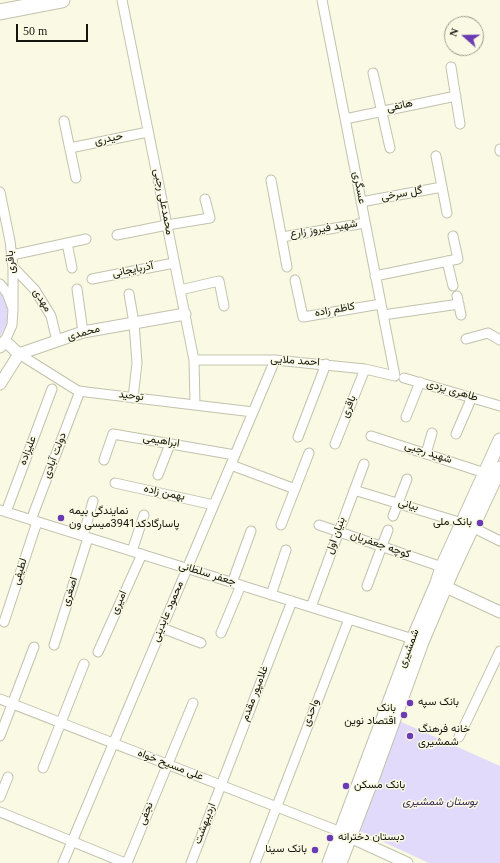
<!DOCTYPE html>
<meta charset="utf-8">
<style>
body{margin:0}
#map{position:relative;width:500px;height:863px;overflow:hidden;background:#f9f9e4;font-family:Georgia,serif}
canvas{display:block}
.north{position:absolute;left:444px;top:16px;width:40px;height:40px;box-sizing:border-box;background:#f9f9e4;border:1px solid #9e9e8e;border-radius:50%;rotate:290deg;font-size:11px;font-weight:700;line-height:16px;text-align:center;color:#15150e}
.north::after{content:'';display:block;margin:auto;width:14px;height:18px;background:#6a3bb2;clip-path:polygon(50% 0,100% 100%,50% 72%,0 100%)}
.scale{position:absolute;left:16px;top:24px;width:72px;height:18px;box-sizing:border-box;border:2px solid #15150e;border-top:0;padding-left:5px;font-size:12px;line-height:14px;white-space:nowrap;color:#15150e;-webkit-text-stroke:3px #f9f9e4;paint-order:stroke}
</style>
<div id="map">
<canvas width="500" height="863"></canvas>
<div class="north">N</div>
<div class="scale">50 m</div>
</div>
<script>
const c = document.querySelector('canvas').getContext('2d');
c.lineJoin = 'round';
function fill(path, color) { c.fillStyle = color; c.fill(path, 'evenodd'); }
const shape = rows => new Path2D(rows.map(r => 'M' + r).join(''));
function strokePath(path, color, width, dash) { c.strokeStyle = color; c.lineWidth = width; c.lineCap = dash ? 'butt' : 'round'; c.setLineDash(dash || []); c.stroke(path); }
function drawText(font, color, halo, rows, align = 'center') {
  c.font = font + ' Georgia,Vazirmatn,serif'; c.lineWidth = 3; c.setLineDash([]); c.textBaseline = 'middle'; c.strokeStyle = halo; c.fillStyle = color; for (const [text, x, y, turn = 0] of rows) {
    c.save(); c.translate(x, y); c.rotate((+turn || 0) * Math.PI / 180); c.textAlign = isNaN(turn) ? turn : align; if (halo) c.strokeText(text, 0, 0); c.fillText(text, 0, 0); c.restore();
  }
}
fill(shape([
 [0,291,4,297,8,311,7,323,0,337],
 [397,720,500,766,500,863,429,863,355,829]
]), '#e2dafa');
const minor = shape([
 [122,0,194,360,195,405],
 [451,67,460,124],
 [373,73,390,148],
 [345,119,456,96],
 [64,121,76,178],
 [70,148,148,132],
 [500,149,500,151],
 [436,156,447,213],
 [271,180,287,267],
 [0,192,10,241,13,267,13,309],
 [361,202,442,187],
 [117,235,167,225,210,218,205,199],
 [282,237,365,223],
 [67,243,72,268],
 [12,255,86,239],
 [447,261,453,286],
 [13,267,35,290,51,316,57,341],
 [375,276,458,259,453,236],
 [92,279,174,263],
 [295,280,303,317,381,304],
 [0,284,7,293,13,309,12,325,5,341],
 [77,289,83,332],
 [180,290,219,281,224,306],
 [129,294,134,323,137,363,133,398],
 [457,296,461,315],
 [383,315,459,304],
 [466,339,488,333,500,340],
 [19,354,78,391,253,412],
 [194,360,275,360,365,369,395,376,322,0],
 [404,378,500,406],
 [406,417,420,382],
 [456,434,472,397],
 [371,436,485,473],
 [298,437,326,364],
 [335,444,365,369],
 [426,454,432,433],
 [104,460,113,434,235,455],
 [231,465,295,489],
 [158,475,170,444],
 [115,483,214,505],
 [354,490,462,523],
 [0,510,413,639],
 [6,512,52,389],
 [393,516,407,479],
 [31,520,80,391],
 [281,525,309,453],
 [319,525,442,567],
 [472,527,500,541],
 [83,536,93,501],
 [132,551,144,515],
 [232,583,251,531],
 [367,586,388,530],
 [271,595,286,550],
 [311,607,364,464],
 [4,622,37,522],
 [162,628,201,643],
 [221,633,241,585],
 [54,645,88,538],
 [98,652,142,554],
 [0,699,341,832],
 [0,736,34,647],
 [459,737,500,651],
 [43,768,84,664],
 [0,797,8,777],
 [0,812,125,863],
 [63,863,275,360],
 [127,863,193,703],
 [191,863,292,601],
 [255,863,349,619]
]);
const tertiary = shape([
 [0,347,5,341,19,354],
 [0,384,19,354,83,332,185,314],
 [446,587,500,612],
 [350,837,407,863]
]);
const secondary = shape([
 [329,863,413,639,437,583,442,567,500,440],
 [340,863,373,777,422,642,452,571,500,468]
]);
const trunk = shape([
 [0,12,62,0]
]);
strokePath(minor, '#c2c2ad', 11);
strokePath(tertiary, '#c2c2ad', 13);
strokePath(secondary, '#c2c2ad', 15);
strokePath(trunk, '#c2c2ad', 17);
strokePath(minor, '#fff', 9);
strokePath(tertiary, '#fff', 11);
strokePath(secondary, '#fff', 13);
strokePath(trunk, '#fff', 15);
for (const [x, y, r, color] of [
 [61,518,4,"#6a3bb2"],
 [480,523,4,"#6a3bb2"],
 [410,703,4,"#6a3bb2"],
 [404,715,4,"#6a3bb2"],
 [410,736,4,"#6a3bb2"],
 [346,786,4,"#6a3bb2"],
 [330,838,4,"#6a3bb2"],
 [315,850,4,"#6a3bb2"]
]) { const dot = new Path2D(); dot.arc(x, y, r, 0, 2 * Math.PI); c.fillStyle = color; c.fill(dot); strokePath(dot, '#f9f9e4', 1.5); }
drawText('11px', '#15150e', '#f9f9e4', [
 ["هاتفی",400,107,-12],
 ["حیدری",109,140,-12],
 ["عسگری",358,188,79],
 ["گل سرخی",402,195,-10],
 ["محمدعلی رجبی",162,202,79],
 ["شهید فیروز زارع",324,230,-9],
 ["باقری",12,262,-95],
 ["آذربایجانی",133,271,-11],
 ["مهدی",41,301,58],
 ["کاظم زاده",335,311,-10],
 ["محمدی",84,334,-15],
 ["احمد ملایی",295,362,4],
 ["طاهری یزدی",452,392,16],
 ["توحید",131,397,7],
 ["باقری",350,407,-68],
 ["ابراهیمی",161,442,9],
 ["علیزاده",29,451,-69],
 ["شهید رجبی",428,454,18],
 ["دولت آبادی",56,456,-69],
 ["بهمن زاده",164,494,12],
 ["بیانی",408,506,17],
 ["بنیان اول",337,536,-70],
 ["کوچه جعفریان",380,546,19],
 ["لطیفی",21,572,-72],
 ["جعفر سلطانی",207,575,17],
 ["اصغری",71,592,-72],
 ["امیری",120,603,-66],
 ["محمود عابدینی",169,612,-67],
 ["شمشیری",410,649,-69],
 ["غلامپور مقدم",256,694,-69],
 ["واحدی",312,713,-69],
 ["علی مسیح خواه",170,766,21],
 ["نجفی",147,814,-68],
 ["اردیبهشت",206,824,-69]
]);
drawText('11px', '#15150e', '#f9f9e4', [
 ["نمایندگی بیمه",69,512],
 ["پاسارگادکد3941میسی ون",69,525],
 ["بانک ملی",472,523,"right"],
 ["بانک سپه",418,703],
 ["بانک",396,709,"right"],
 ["اقتصاد نوین",396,722,"right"],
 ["خانه فرهنگ",418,730],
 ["شمشیری",418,743],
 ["بانک مسکن",354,786],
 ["دبستان دخترانه",338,838],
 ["بانک سینا",307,850,"right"]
], 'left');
drawText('italic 11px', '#362752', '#f9f9e4', [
 ["بوستان شمشیری",440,803]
]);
</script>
